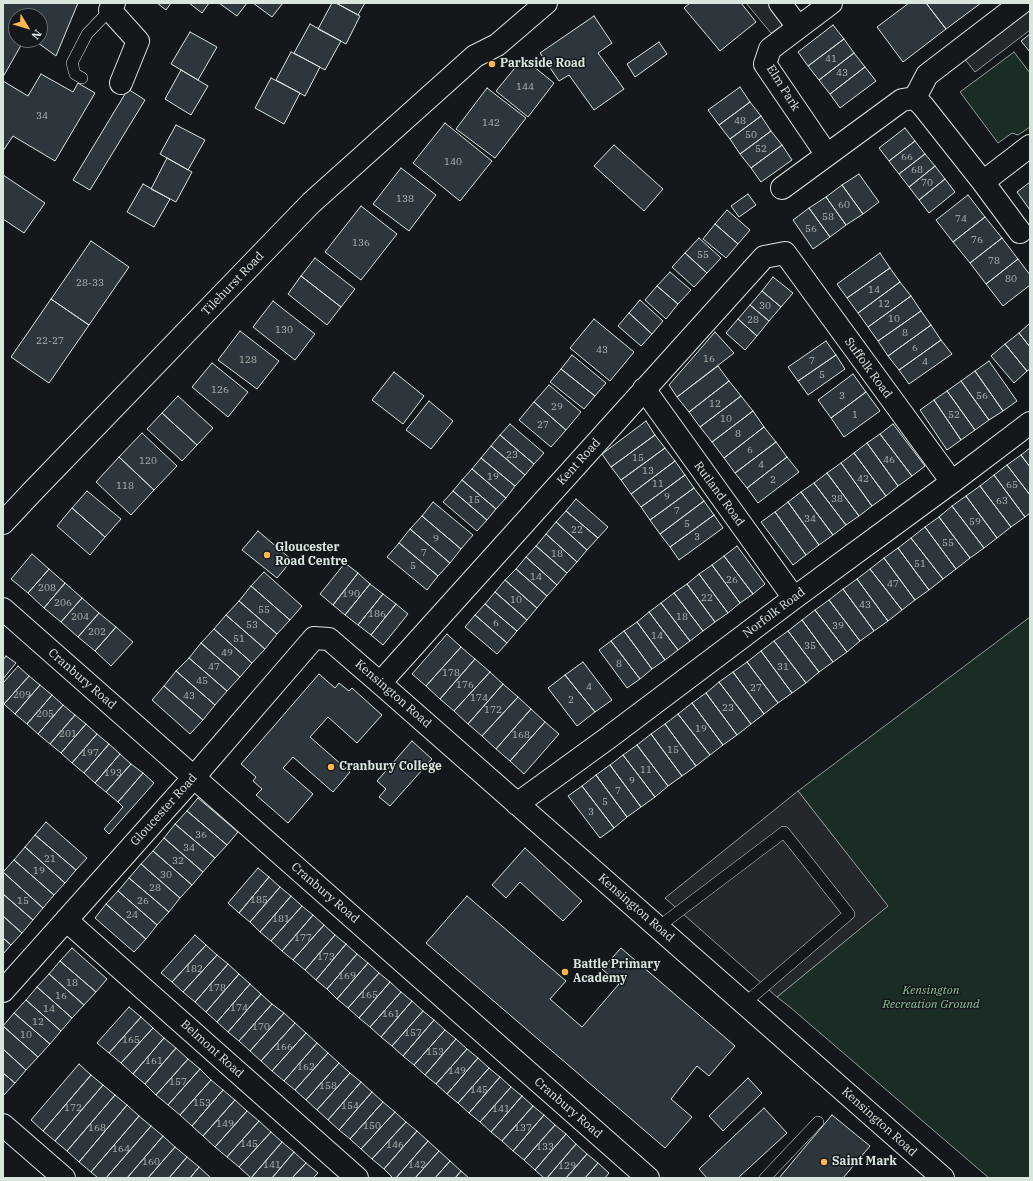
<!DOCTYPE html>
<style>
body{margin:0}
#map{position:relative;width:1033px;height:1181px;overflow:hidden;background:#14181c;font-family:"IBM Plex Serif",serif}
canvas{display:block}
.frame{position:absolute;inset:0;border:4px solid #d8e6dc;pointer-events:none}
.north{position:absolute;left:8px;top:8px;width:40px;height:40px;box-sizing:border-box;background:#14181c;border:1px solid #626a69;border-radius:50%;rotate:128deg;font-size:11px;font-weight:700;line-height:16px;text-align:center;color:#d8e6dc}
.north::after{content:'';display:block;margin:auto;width:14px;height:18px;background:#ffb74d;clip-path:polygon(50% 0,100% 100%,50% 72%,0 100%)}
</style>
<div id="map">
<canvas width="1033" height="1181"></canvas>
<div class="frame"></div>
<div class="north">N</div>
</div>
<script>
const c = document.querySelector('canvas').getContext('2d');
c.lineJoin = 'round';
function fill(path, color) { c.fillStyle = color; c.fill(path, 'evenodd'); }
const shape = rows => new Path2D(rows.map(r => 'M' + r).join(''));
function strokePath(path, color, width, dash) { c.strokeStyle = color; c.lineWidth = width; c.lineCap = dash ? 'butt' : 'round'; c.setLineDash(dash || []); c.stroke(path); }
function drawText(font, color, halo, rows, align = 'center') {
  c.font = font + ' "IBM Plex Serif",serif'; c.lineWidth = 3; c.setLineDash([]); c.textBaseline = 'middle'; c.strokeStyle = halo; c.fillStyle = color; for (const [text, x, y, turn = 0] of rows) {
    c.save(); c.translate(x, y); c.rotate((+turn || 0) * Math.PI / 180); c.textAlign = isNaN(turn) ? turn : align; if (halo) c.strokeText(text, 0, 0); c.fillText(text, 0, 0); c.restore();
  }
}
const green = shape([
 [1014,52,1030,73,1030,127,1018,135,1012,133,998,143,960,92,1014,52],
 [1030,617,1030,1178,989,1178,791,1008,777,997,887,906,798,791,1030,617]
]);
fill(green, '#1a2d24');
strokePath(green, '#939e99', 1);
const parking = shape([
 [746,3,771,3,786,23,771,33,746,3],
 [1030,6,1030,30,975,72,963,57,1030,6],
 [798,791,888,906,777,997,665,898,798,791]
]);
fill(parking, '#24282b');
strokePath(parking, '#939e99', 1);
const building = shape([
 [3,3,78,3,56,56,34,40,40,40,40,16,16,16,16,40,24,40,3,77,3,3],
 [157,3,171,3,166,10,157,3],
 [189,3,209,3,202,13,189,3],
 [219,3,247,3,237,16,219,3],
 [253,3,283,3,272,17,253,3],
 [332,3,336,3,360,16,346,44,318,29,332,3],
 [336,3,365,3,358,15,336,3],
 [690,3,741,3,756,22,720,51,684,8,690,3],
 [909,3,926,3,946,29,903,62,877,27,909,3],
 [926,3,981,3,946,29,926,3],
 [594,16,612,43,598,53,624,89,594,110,569,75,559,81,540,53,594,16],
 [310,24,341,41,325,70,294,53,310,24],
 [833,25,844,39,808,66,798,52,833,25],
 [190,32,217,47,198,80,171,64,190,32],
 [1030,34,1030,52,1021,41,1030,34],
 [844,39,854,53,819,80,808,66,844,39],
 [659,42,667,54,635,77,627,64,659,42],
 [291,52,320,67,305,96,276,80,291,52],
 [854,53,865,67,830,94,819,80,854,53],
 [523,58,554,83,528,117,496,91,523,58],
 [865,67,876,81,840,108,830,94,865,67],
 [181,70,208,86,191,115,165,99,181,70],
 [41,74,73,92,78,83,95,93,55,161,13,136,3,151,3,81,28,96,41,74],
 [271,78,300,93,284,124,255,108,271,78],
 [740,87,750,102,719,125,708,110,740,87],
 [487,88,526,118,495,158,456,129,487,88],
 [128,89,145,100,90,190,73,180,128,89],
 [750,102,761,116,730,139,719,125,750,102],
 [761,116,771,131,740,154,730,139,761,116],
 [445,123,492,161,460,201,413,163,445,123],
 [176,125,205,140,188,170,160,154,176,125],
 [905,128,915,141,889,161,879,148,905,128],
 [771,131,782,145,751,168,740,154,771,131],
 [915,141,925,154,899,174,889,161,915,141],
 [614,145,663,189,644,211,594,166,614,145],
 [782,145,792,160,761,182,751,168,782,145],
 [925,154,935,166,909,187,899,174,925,154],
 [167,158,192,172,176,202,151,189,167,158],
 [935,166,945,179,919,200,909,187,935,166],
 [401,168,436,195,409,231,373,204,401,168],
 [859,174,879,202,863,214,842,185,859,174],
 [3,175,45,203,24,233,3,219,3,175],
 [945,179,955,192,929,213,919,200,945,179],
 [1030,182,1030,210,1017,192,1030,182],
 [143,184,170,199,154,227,127,212,143,184],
 [842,185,863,214,846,225,826,197,842,185],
 [748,194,756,205,739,217,731,206,748,194],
 [968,195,985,217,953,242,936,220,968,195],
 [826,197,846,225,830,237,809,208,826,197],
 [361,206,397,234,361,280,325,252,361,206],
 [809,208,830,237,813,249,793,220,809,208],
 [727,210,750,230,738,244,715,224,727,210],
 [985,217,1002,238,970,263,953,242,985,217],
 [715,224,738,244,726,258,703,239,715,224],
 [699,238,721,258,707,273,685,253,699,238],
 [1002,238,1018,259,986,284,970,263,1002,238],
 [91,241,129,267,89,325,51,299,91,241],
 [685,253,707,273,694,287,672,267,685,253],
 [880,253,890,268,847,298,837,284,880,253],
 [315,258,355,289,341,307,301,276,315,258],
 [1018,259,1030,275,1030,285,1003,306,986,284,1018,259],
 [890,268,900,282,858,313,847,298,890,268],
 [670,272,691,290,678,304,657,286,670,272],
 [301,276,341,307,327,325,288,294,301,276],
 [773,277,793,293,781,307,762,291,773,277],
 [900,282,911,296,868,327,858,313,900,282],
 [657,286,678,304,666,319,645,300,657,286],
 [762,291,781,307,769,321,750,305,762,291],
 [911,296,921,311,878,341,868,327,911,296],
 [51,299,89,325,49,383,11,357,51,299],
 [640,300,663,321,652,334,629,313,640,300],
 [273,301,315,334,295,360,253,327,273,301],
 [750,305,769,321,757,336,738,319,750,305],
 [921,311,931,325,888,356,878,341,921,311],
 [629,313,652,334,641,346,618,326,629,313],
 [594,319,634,352,610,381,570,348,594,319],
 [738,319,757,336,745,350,726,333,738,319],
 [1030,323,1030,347,1019,333,1030,323],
 [931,325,941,340,899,370,888,356,931,325],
 [240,331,279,361,257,389,218,360,240,331],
 [715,332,734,353,677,397,669,385,715,332],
 [1019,333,1030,347,1030,369,1027,371,1005,344,1019,333],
 [941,340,952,354,909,384,899,370,941,340],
 [826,341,836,355,798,381,788,367,826,341],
 [1005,344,1027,371,1014,383,991,356,1005,344],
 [572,355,606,383,595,396,561,369,572,355],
 [836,355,845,369,808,395,798,381,836,355],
 [989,361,1017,401,1003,411,975,371,989,361],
 [212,363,248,392,228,417,192,387,212,363],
 [718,366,729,381,689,412,677,397,718,366],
 [561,369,595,396,584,409,550,382,561,369],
 [975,371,1003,411,989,420,961,381,975,371],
 [394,372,424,396,403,424,372,400,394,372],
 [853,374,866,392,831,418,818,400,853,374],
 [729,381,741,396,700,427,689,412,729,381],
 [961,381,989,420,975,430,947,391,961,381],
 [549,385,581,412,566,430,534,402,549,385],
 [947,391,975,430,961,440,934,400,947,391],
 [866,392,880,411,844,437,831,418,866,392],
 [178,396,213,428,197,445,162,413,178,396],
 [741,396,753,411,712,442,700,427,741,396],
 [934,400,961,440,947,450,920,410,934,400],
 [429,401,453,421,431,449,406,430,429,401],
 [534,402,566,430,551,447,519,420,534,402],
 [753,411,764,427,724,458,712,442,753,411],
 [162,413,197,445,182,461,147,429,162,413],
 [646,421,655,435,611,467,602,454,646,421],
 [510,424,544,453,534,464,500,435,510,424],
 [893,424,925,466,912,476,880,434,893,424],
 [764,427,776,442,735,473,724,458,764,427],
 [142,433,177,466,154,490,119,457,142,433],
 [880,434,912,476,898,486,867,443,880,434],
 [500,435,534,464,525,475,491,446,500,435],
 [655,435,665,448,621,480,611,467,655,435],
 [776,442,787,457,747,488,735,473,776,442],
 [867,443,898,486,886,496,854,453,867,443],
 [491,446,525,475,515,486,481,458,491,446],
 [665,448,675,461,631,494,621,480,665,448],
 [1030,448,1030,467,1021,455,1030,448],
 [854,453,886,496,872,506,841,463,854,453],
 [1021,455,1030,467,1030,495,1007,465,1021,455],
 [119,457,154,490,131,515,96,482,119,457],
 [787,457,799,472,758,503,747,488,787,457],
 [481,458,515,486,506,498,472,469,481,458],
 [675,461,685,475,641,507,631,494,675,461],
 [841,463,872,506,859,516,827,473,841,463],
 [1007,465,1030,495,1030,513,1025,517,994,475,1007,465],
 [472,469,506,498,496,509,462,480,472,469],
 [827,473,859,516,846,525,814,483,827,473],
 [685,475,694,488,650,520,641,507,685,475],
 [994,475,1025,517,1011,527,980,486,994,475],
 [462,480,496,509,487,520,453,491,462,480],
 [814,483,846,525,833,535,801,492,814,483],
 [980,486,1011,527,997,538,966,496,980,486],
 [694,488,704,501,660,534,650,520,694,488],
 [87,491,121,519,105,537,72,508,87,491],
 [453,491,487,520,477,531,443,502,453,491],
 [801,492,833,535,819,545,788,502,801,492],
 [966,496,997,538,984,548,952,506,966,496],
 [576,499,608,527,598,538,566,511,576,499],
 [704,501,714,515,670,547,660,534,704,501],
 [433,502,473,535,461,549,422,516,433,502],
 [788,502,819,545,806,555,775,512,788,502],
 [952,506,984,548,970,558,939,517,952,506],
 [72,508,105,537,90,555,57,526,72,508],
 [566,511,598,538,587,550,556,522,566,511],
 [775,512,806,555,793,565,761,522,775,512],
 [714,515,723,528,679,560,670,547,714,515],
 [422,516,461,549,450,563,410,529,422,516],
 [939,517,970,558,956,569,925,527,939,517],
 [556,522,587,550,577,562,546,534,556,522],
 [925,527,956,569,943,579,911,538,925,527],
 [410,529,450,563,438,576,399,543,410,529],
 [258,531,292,560,277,578,242,550,258,531],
 [546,534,577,562,567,573,536,546,546,534],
 [911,538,943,579,929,590,898,548,911,538],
 [399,543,438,576,427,590,387,557,399,543],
 [536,546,567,573,557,585,526,557,536,546],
 [737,546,765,584,753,594,724,556,737,546],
 [898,548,929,590,915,600,884,558,898,548],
 [32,554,49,569,28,593,11,579,32,554],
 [724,556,753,594,740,603,712,565,724,556],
 [526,557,557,585,547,596,516,569,526,557],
 [884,558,915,600,902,610,870,569,884,558],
 [345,563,358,573,333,605,320,594,345,563],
 [712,565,740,603,728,613,699,574,712,565],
 [49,569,65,583,44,608,28,593,49,569],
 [516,569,547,596,537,608,505,580,516,569],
 [870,569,902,610,888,621,857,579,870,569],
 [264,572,302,606,290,620,251,586,264,572],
 [358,573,370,584,345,615,333,605,358,573],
 [699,574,728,613,715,622,687,584,699,574],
 [857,579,888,621,874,631,843,589,857,579],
 [505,580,537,608,527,620,495,592,505,580],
 [65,583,82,598,61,622,44,608,65,583],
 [370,584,383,594,358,625,345,615,370,584],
 [687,584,715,622,703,631,674,593,687,584],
 [251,586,290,620,277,634,239,601,251,586],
 [843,589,874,631,860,641,829,600,843,589],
 [495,592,527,620,517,631,485,604,495,592],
 [674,593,703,631,690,641,661,603,674,593],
 [383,594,396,604,371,635,358,625,383,594],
 [82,598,99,613,78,637,61,622,82,598],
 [829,600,860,641,847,652,815,610,829,600],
 [239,601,277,634,265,649,226,615,239,601],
 [661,603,690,641,678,650,649,612,661,603],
 [396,604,408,614,383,645,371,635,396,604],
 [485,604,517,631,507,643,475,615,485,604],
 [815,610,847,652,833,662,802,620,815,610],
 [649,612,678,650,665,660,637,622,649,612],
 [99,613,116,627,95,651,78,637,99,613],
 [226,615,265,649,252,663,214,629,226,615],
 [475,615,507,643,497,654,465,627,475,615],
 [802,620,833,662,819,672,788,631,802,620],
 [637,622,665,660,652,669,624,631,637,622],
 [116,627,133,642,111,666,95,651,116,627],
 [214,629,252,663,240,677,201,643,214,629],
 [624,631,652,669,640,679,611,641,624,631],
 [788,631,819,672,806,683,774,641,788,631],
 [447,634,461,647,426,686,412,674,447,634],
 [611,641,640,679,627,688,599,650,611,641],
 [774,641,806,683,792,693,761,651,774,641],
 [201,643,240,677,227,691,189,658,201,643],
 [461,647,475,659,440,699,426,686,461,647],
 [761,651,792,693,778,703,747,662,761,651],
 [6,656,16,663,3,679,3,660,6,656],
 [189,658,227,691,215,705,176,671,189,658],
 [475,659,490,672,454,711,440,699,475,659],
 [583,662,612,700,595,712,565,675,583,662],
 [747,662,778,703,764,714,733,672,747,662],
 [18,666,29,676,4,704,3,703,3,683,18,666],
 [176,671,215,705,203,720,164,686,176,671],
 [490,672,503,684,468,724,454,711,490,672],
 [733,672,764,714,751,724,719,682,733,672],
 [319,674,335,688,339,683,349,691,352,688,382,715,357,743,328,717,310,737,350,772,333,792,293,757,283,768,313,794,288,823,256,795,262,789,253,781,256,777,241,764,319,674],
 [565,675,595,712,577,726,548,688,565,675],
 [29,676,40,685,15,714,4,704,29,676],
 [719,682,751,724,737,735,706,693,719,682],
 [503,684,518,697,482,736,468,724,503,684],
 [40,685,52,695,27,724,15,714,40,685],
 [164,686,203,720,190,734,152,700,164,686],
 [706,693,737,735,723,745,692,703,706,693],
 [52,695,63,705,38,734,27,724,52,695],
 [518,697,531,709,496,749,482,736,518,697],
 [692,703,723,745,710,755,678,714,692,703],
 [63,705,75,715,50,744,38,734,63,705],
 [531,709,545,722,510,761,496,749,531,709],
 [678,714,710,755,696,766,665,724,678,714],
 [75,715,86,724,61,753,50,744,75,715],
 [545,722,559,734,524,774,510,761,545,722],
 [86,724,97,734,72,763,61,753,86,724],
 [665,724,696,766,682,776,651,734,665,724],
 [97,734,109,744,84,773,72,763,97,734],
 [651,734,682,776,668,786,637,745,651,734],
 [412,741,432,759,390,806,379,797,386,789,377,781,412,741],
 [109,744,120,754,95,783,84,773,109,744],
 [637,745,668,786,655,797,623,755,637,745],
 [120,754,131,764,106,792,95,783,120,754],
 [623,755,655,797,641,807,610,765,623,755],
 [131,764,143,773,118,802,106,792,131,764],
 [610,765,641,807,627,817,596,775,610,765],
 [143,773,154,783,109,834,104,829,123,807,118,802,143,773],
 [596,775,627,817,614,828,582,786,596,775],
 [582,786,614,828,600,838,568,796,582,786],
 [198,798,238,832,227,845,187,811,198,798],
 [187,811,227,845,215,858,175,824,187,811],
 [46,822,87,858,76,870,35,835,46,822],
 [175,824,215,858,203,872,164,838,175,824],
 [35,835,76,870,65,883,25,847,35,835],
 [164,838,203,872,192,885,153,851,164,838],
 [25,847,65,883,54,895,14,860,25,847],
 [525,848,582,901,563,921,520,882,506,898,492,885,525,848],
 [153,851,192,885,180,898,141,864,153,851],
 [14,860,54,895,43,908,3,872,14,860],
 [141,864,180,898,169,912,129,878,141,864],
 [258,868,269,877,239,913,228,903,258,868],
 [3,872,43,908,33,920,3,894,3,872],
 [269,877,280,887,250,922,239,913,269,877],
 [129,878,169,912,157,925,118,891,129,878],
 [280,887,291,896,260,932,250,922,280,887],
 [118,891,157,925,146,939,106,904,118,891],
 [3,894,33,920,22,933,3,916,3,894],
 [291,896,302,906,271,941,260,932,291,896],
 [467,896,566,981,550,999,582,1027,619,984,602,969,621,948,735,1046,709,1076,697,1066,671,1099,692,1117,665,1148,426,943,467,896],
 [106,904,146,939,134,952,95,918,106,904],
 [302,906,313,915,282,951,271,941,302,906],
 [313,915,324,925,293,960,282,951,313,915],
 [3,916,22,933,11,945,3,938,3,916],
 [324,925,335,935,305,970,293,960,324,925],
 [195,935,206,945,172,982,161,973,195,935],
 [335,935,346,944,316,980,305,970,335,935],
 [3,938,11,945,3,954,3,938],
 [346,944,357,954,327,989,316,980,346,944],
 [206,945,217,955,183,992,172,982,206,945],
 [72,948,107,979,96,992,60,961,72,948],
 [357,954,368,963,337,999,327,989,357,954],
 [217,955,228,964,195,1002,183,992,217,955],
 [60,961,96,992,84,1005,49,974,60,961],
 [368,963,379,973,348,1008,337,999,368,963],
 [228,964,239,974,206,1012,195,1002,228,964],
 [379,973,390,982,359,1018,348,1008,379,973],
 [49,974,84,1005,72,1018,37,987,49,974],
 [239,974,250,984,217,1022,206,1012,239,974],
 [390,982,401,992,370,1027,359,1018,390,982],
 [250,984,261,994,228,1032,217,1022,250,984],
 [37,987,72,1018,61,1031,26,1000,37,987],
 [401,992,412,1001,381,1037,370,1027,401,992],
 [261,994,272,1004,239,1041,228,1032,261,994],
 [26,1000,61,1031,50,1044,14,1013,26,1000],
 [412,1001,423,1011,392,1046,381,1037,412,1001],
 [272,1004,284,1013,250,1051,239,1041,272,1004],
 [129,1007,141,1017,109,1053,97,1043,129,1007],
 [423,1011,434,1020,403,1056,392,1046,423,1011],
 [14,1013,50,1044,38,1057,3,1026,14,1013],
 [284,1013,295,1023,261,1061,250,1051,284,1013],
 [141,1017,153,1028,121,1063,109,1053,141,1017],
 [434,1020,445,1030,414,1065,403,1056,434,1020],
 [295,1023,306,1033,272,1071,261,1061,295,1023],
 [3,1026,38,1057,26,1070,3,1049,3,1026],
 [153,1028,164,1038,133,1074,121,1063,153,1028],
 [445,1030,456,1039,425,1075,414,1065,445,1030],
 [306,1033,317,1043,284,1081,272,1071,306,1033],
 [164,1038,176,1048,145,1084,133,1074,164,1038],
 [456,1039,467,1049,436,1084,425,1075,456,1039],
 [317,1043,328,1053,295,1090,284,1081,317,1043],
 [176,1048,188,1059,156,1095,145,1084,176,1048],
 [3,1049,26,1070,15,1083,3,1073,3,1049],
 [467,1049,478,1058,447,1094,436,1084,467,1049],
 [328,1053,339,1063,306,1100,295,1090,328,1053],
 [478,1058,489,1068,458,1103,447,1094,478,1058],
 [188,1059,200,1069,168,1105,156,1095,188,1059],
 [339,1063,350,1073,317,1110,306,1100,339,1063],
 [79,1064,91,1075,43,1131,31,1120,79,1064],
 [489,1068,500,1077,469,1113,458,1103,489,1068],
 [200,1069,211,1080,180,1115,168,1105,200,1069],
 [3,1073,15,1083,3,1096,3,1073],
 [350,1073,361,1082,328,1120,317,1110,350,1073],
 [91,1075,103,1085,55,1141,43,1131,91,1075],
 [500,1077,511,1087,480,1122,469,1113,500,1077],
 [748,1078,762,1093,723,1131,709,1116,748,1078],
 [211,1080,223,1090,192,1126,180,1115,211,1080],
 [361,1082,372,1092,339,1130,328,1120,361,1082],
 [103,1085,115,1095,67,1151,55,1141,103,1085],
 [511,1087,522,1096,491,1132,480,1122,511,1087],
 [223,1090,235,1100,203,1136,192,1126,223,1090],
 [372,1092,383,1102,350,1139,339,1130,372,1092],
 [115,1095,127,1105,79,1162,67,1151,115,1095],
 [522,1096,533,1106,502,1141,491,1132,522,1096],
 [235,1100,247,1111,215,1147,203,1136,235,1100],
 [383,1102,395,1112,361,1149,350,1139,383,1102],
 [127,1105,139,1116,91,1172,79,1162,127,1105],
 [533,1106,544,1115,513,1151,502,1141,533,1106],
 [764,1108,787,1133,738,1178,707,1178,699,1169,764,1108],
 [247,1111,259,1121,227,1157,215,1147,247,1111],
 [395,1112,406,1122,372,1159,361,1149,395,1112],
 [544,1115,555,1125,524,1160,513,1151,544,1115],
 [832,1115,870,1146,843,1178,779,1178,832,1115],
 [139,1116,151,1126,106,1178,98,1178,91,1172,139,1116],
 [259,1121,271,1132,239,1167,227,1157,259,1121],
 [406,1122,417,1131,384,1169,372,1159,406,1122],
 [555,1125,566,1134,535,1170,524,1160,555,1125],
 [151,1126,163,1136,127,1178,106,1178,151,1126],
 [417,1131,428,1141,396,1178,393,1178,384,1169,417,1131],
 [271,1132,282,1142,251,1178,239,1167,271,1132],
 [566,1134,576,1144,547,1178,544,1178,535,1170,566,1134],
 [163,1136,175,1147,148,1178,127,1178,163,1136],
 [428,1141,439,1151,415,1178,396,1178,428,1141],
 [282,1142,294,1152,272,1178,251,1178,282,1142],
 [576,1144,587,1154,566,1178,547,1178,576,1144],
 [175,1147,187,1157,169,1178,148,1178,175,1147],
 [439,1151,450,1161,435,1178,415,1178,439,1151],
 [294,1152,306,1163,292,1178,272,1178,294,1152],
 [587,1154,598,1163,585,1178,566,1178,587,1154],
 [187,1157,199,1167,190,1178,169,1178,187,1157],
 [450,1161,461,1171,455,1178,435,1178,450,1161],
 [306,1163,318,1173,313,1178,292,1178,306,1163],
 [598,1163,609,1173,605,1178,585,1178,598,1163],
 [199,1167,211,1178,190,1178,199,1167],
 [461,1171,469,1178,455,1178,461,1171]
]);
fill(building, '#2c363c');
strokePath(building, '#d8e6dc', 1);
const service = shape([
 [82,78,75,74,72,63,87,34,110,10],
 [657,928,784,832,849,914,745,1003],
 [765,1178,818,1122]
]);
const minor = shape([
 [114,3,110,10,138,41,121,83],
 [780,3,798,27],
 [915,98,927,75,1021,3],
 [827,155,902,100,915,98,923,106,983,182,1020,232],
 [983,182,1030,146],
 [782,188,827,155,765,64,770,49,831,3],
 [644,389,794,598],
 [3,609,648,1178],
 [380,683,764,257,785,253,952,482],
 [517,804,608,738,794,598,952,482,1030,423],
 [66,920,357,1178],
 [3,991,194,777,314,638,329,639,380,683,943,1178],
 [3,1125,64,1178]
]);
const tertiary = shape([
 [3,523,32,492,311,203,475,56,497,45,546,3]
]);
strokePath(service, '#d8e6dc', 12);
strokePath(minor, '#d8e6dc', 24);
strokePath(tertiary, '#d8e6dc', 24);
strokePath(service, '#14181c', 11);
strokePath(minor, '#14181c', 22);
strokePath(tertiary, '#14181c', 22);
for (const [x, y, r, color] of [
 [492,64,4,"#ffb74d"],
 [267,555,4,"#ffb74d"],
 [331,767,4,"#ffb74d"],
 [565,972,4,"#ffb74d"],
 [824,1162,4,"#ffb74d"]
]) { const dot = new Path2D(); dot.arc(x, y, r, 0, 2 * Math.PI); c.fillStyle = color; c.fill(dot); strokePath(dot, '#14181c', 1.5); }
drawText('10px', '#adbab4', null, [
 ["41",831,59],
 ["43",842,73],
 ["144",525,87],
 ["34",42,116],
 ["48",740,121],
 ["142",491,123],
 ["50",751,135],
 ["52",761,149],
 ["66",907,157],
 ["140",453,162],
 ["68",917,170],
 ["70",927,183],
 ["138",405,199],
 ["60",844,205],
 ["58",828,217],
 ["74",961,219],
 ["56",811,229],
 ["76",977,240],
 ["136",361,243],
 ["55",703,255],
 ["78",994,261],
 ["80",1011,279],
 ["28-33",90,283],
 ["14",874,290],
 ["12",884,304],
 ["30",765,306],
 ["10",894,319],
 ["28",753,320],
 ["130",284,330],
 ["8",905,333],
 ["22-27",50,341],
 ["6",915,348],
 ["43",602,350],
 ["16",709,359],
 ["128",248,360],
 ["7",812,361],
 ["4",925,362],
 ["5",822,375],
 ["126",220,390],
 ["3",842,396],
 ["56",982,396],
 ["12",715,404],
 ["29",557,407],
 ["1",855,415],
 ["52",954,415],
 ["10",726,419],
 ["27",543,425],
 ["8",738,434],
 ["6",750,450],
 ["23",512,455],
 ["15",638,458],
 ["46",889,460],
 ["120",148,461],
 ["4",761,465],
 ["13",648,471],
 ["19",493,477],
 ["42",863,479],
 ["2",773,480],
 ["11",658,484],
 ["65",1012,485],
 ["118",125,486],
 ["9",667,497],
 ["38",837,499],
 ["15",474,500],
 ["63",1002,501],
 ["7",677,511],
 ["34",810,519],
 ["59",975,522],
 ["5",687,524],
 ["22",577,530],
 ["3",697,537],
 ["9",436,539],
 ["55",948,543],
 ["7",424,553],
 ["18",557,554],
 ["51",920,564],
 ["5",413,566],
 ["14",536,577],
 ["26",732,580],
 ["47",893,584],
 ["208",47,588],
 ["190",351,594],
 ["22",707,598],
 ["10",516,600],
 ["206",63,603],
 ["43",865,605],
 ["55",264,610],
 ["186",377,614],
 ["204",80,617],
 ["18",682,617],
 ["6",496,623],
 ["53",252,625],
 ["39",838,626],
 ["202",97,632],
 ["14",657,636],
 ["51",239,639],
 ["35",810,646],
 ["49",227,653],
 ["8",619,664],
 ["47",214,667],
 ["31",783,667],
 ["178",451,673],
 ["45",202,681],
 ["176",465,685],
 ["4",589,687],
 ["27",756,688],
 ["209",22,695],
 ["43",189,696],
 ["174",479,698],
 ["2",571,700],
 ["23",728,708],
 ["172",493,710],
 ["205",45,714],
 ["19",701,729],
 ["201",68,734],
 ["168",521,735],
 ["15",673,750],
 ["197",90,753],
 ["11",646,770],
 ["193",113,773],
 ["9",632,781],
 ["7",618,791],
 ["5",605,802],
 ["3",591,812],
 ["36",201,835],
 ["34",189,848],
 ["21",50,859],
 ["32",178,861],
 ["19",39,871],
 ["30",166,875],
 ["28",155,888],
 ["185",259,900],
 ["15",23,901],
 ["26",143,901],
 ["24",132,915],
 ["181",281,919],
 ["177",303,938],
 ["173",326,957],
 ["182",194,969],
 ["169",347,976],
 ["18",72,983],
 ["178",217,988],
 ["165",369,995],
 ["16",61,996],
 ["174",239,1008],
 ["14",49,1009],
 ["161",391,1014],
 ["12",38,1022],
 ["170",261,1027],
 ["157",413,1033],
 ["10",26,1035],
 ["165",131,1040],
 ["166",284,1047],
 ["153",435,1052],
 ["161",154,1061],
 ["162",306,1067],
 ["149",457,1071],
 ["157",178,1082],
 ["158",328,1086],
 ["145",479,1090],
 ["153",202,1103],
 ["154",350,1106],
 ["172",73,1108],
 ["141",501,1109],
 ["149",225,1124],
 ["150",372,1126],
 ["168",97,1128],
 ["137",523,1128],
 ["145",249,1144],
 ["146",395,1145],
 ["133",545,1147],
 ["164",121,1149],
 ["160",151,1162],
 ["141",272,1165],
 ["142",417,1165],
 ["129",567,1166]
]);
drawText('bold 12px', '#d8e6dc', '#14181c', [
 ["Parkside Road",500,64],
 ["Gloucester",275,548],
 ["Road Centre",275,562],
 ["Cranbury College",339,767],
 ["Battle Primary",573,965],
 ["Academy",573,979],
 ["Saint Mark",832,1162]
], 'left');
drawText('12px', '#d8e6dc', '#14181c', [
 ["Elm Park",783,88,58],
 ["Tilehurst Road",233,284,-46],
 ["Suffolk Road",868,368,54],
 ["Kent Road",579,462,-48],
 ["Rutland Road",719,494,54],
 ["Norfolk Road",774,613,-37],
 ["Cranbury Road",82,679,41],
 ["Kensington Road",393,694,41],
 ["Gloucester Road",164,810,-48],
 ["Cranbury Road",325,893,41],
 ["Kensington Road",636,908,41],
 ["Belmont Road",212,1049,42],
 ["Cranbury Road",568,1108,41],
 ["Kensington Road",879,1122,42]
]);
drawText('italic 12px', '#8ac095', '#14181c', [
 ["Kensington",931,991],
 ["Recreation Ground",931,1005]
]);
</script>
